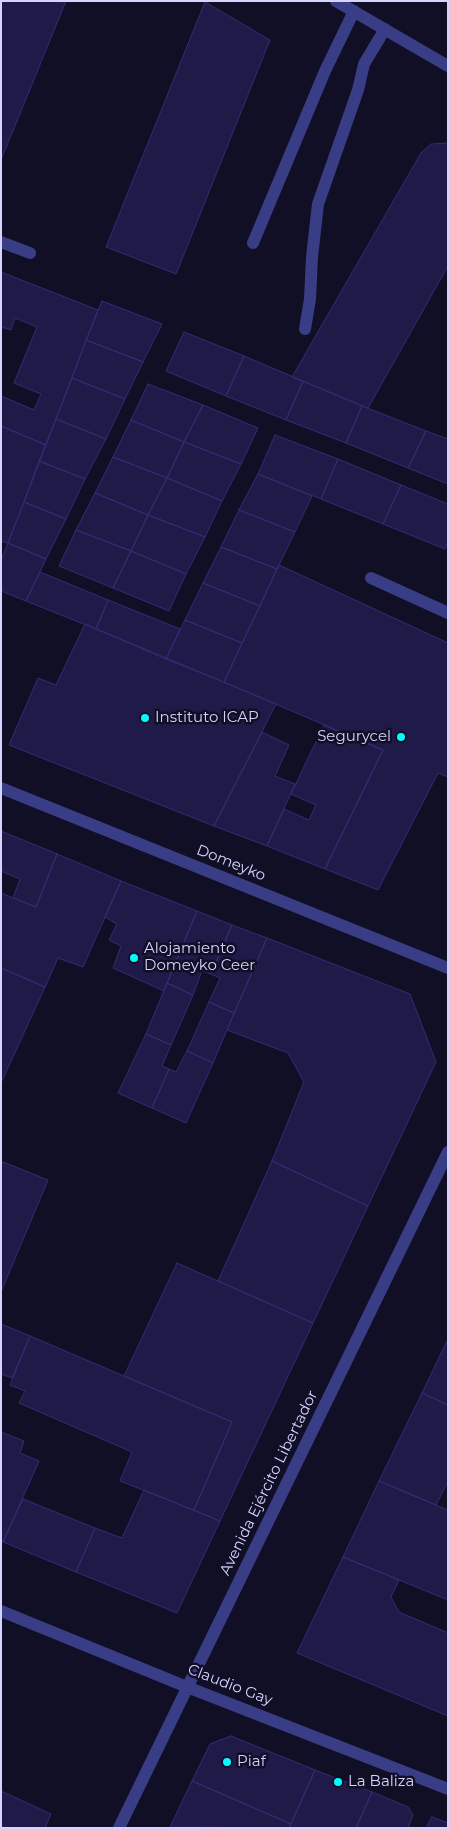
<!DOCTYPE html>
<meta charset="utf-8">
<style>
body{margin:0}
#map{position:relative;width:449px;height:1829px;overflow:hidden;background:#110f26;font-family:Montserrat,sans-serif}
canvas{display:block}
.frame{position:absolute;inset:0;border:2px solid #d5d4ff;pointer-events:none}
</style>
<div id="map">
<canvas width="449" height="1829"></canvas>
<div class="frame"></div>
</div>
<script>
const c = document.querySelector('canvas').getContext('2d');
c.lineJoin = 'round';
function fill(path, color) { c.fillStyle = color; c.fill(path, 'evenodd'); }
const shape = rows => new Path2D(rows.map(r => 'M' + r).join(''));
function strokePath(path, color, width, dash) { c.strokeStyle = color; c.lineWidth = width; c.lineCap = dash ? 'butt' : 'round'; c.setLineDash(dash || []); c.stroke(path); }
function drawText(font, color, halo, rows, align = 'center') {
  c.font = font + ' Montserrat,sans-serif'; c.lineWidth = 5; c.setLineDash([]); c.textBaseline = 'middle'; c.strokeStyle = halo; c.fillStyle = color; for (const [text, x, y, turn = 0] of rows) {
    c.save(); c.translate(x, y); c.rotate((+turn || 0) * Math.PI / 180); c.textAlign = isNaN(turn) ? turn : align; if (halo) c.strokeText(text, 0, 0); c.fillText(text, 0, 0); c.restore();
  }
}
const building = shape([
 [1,1,66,1,1,160,1,1],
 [205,2,270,40,176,274,106,247,205,2],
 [448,143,448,266,368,408,292,377,421,153,431,144,448,143],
 [1,272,98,310,46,445,1,426,1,396,34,410,41,394,14,383,37,327,15,318,11,330,1,327,1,272],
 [102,301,162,324,143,362,86,340,102,301],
 [184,332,244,356,226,396,166,371,184,332],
 [86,340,143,362,125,399,72,378,86,340],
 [244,356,303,381,286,420,226,396,244,356],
 [72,378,125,399,106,439,56,419,72,378],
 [303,381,362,406,346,443,286,420,303,381],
 [148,384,203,405,184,442,131,420,148,384],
 [203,405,258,428,241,464,184,442,203,405],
 [362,406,426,431,408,468,346,443,362,406],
 [56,419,106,439,85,479,39,461,56,419],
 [131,420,184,442,167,478,113,457,131,420],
 [1,426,46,445,8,543,1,541,1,426],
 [426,431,448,439,448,484,408,468,426,431],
 [275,435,338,459,321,499,258,474,275,435],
 [184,442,241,464,222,501,167,478,184,442],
 [113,457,167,478,148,515,95,493,113,457],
 [338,459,401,485,383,524,321,499,338,459],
 [39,461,85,479,66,519,24,502,39,461],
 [258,474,312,496,295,532,239,510,258,474],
 [167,478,222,501,205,537,148,515,167,478],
 [401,485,448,504,448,542,445,549,383,524,401,485],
 [95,493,148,515,131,551,76,530,95,493],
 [24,502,66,519,46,559,8,543,24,502],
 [239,510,295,532,277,569,221,547,239,510],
 [148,515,205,537,186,574,131,551,148,515],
 [76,530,131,551,113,588,59,566,76,530],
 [8,543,46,559,26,601,1,591,1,560,8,543],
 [221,547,277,569,260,606,203,583,221,547],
 [131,551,186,574,169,611,113,588,131,551],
 [279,565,448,643,448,777,438,773,378,890,325,869,383,750,224,682,279,565],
 [40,572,108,600,96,629,26,601,40,572],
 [203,583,260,606,242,643,185,620,203,583],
 [108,600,180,629,166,659,96,629,108,600],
 [185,620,242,643,224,682,166,659,185,620],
 [85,624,276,704,214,826,9,745,38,678,56,685,85,624],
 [324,725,383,750,325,869,267,846,284,809,309,820,316,805,291,794,324,725],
 [262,732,289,745,275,776,295,784,267,846,214,826,262,732],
 [1,831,57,854,36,907,13,898,20,879,1,871,1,831],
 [57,854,121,881,83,967,58,958,45,987,1,968,1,893,36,907,57,854],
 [121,881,197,911,164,991,113,968,121,946,109,940,117,924,105,917,121,881],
 [197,911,232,925,211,974,202,971,193,995,167,983,197,911],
 [232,925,267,938,234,1013,209,1002,220,978,211,974,232,925],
 [267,938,410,994,436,1062,368,1206,272,1161,304,1082,288,1053,227,1030,267,938],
 [1,968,45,987,1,1083,1,968],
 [167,983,193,995,171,1045,146,1034,167,983],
 [209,1002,234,1013,213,1063,187,1051,209,1002],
 [146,1034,171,1045,162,1066,169,1069,152,1108,118,1093,146,1034],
 [187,1051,213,1063,186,1123,152,1108,169,1069,176,1072,187,1051],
 [272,1161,368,1206,313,1323,218,1281,272,1161],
 [3,1162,48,1180,1,1292,1,1166,3,1162],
 [177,1263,313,1323,220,1521,194,1510,232,1422,124,1376,177,1263],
 [1,1324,30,1336,12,1378,1,1374,1,1324],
 [30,1336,232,1422,194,1510,120,1481,132,1452,19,1403,25,1391,10,1385,30,1336],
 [448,1339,448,1405,422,1393,448,1339],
 [422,1393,448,1405,448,1481,436,1505,379,1481,422,1393],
 [1,1432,24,1441,20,1453,39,1461,3,1542,1,1541,1,1432],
 [379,1481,448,1510,448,1600,343,1557,379,1481],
 [144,1490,220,1521,177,1613,76,1572,95,1528,122,1538,144,1490],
 [23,1499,95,1528,76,1572,3,1542,23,1499],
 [343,1557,399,1580,391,1597,399,1612,448,1633,448,1716,297,1653,343,1557],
 [231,1736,315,1770,291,1824,192,1781,210,1744,231,1736],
 [315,1770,372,1792,356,1828,289,1828,315,1770],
 [192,1781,291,1824,289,1828,170,1827,192,1781],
 [1,1791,51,1814,45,1828,1,1828,1,1791],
 [372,1792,408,1807,413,1815,408,1828,356,1828,372,1792],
 [432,1817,448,1823,448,1828,426,1828,432,1817]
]);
fill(building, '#201a48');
strokePath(building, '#342c74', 1);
strokePath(shape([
 [336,1,448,66],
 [1,242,30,253],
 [253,243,325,71,354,11],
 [305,329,310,299,312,257,318,204,358,90,364,64,385,29],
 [371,578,448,613],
 [1,788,448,968],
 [1,1611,187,1687,448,1789],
 [119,1828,448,1152]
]), '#393d86', 12);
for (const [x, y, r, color] of [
 [145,718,5,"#00fcff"],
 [401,737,5,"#00fcff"],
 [134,958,5,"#00fcff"],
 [227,1762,5,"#00fcff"],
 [338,1782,5,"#00fcff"]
]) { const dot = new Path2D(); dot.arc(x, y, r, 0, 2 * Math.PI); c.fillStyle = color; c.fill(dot); strokePath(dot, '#110f26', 2); }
drawText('15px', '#d5d4ff', '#110f26', [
 ["Instituto ICAP",155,718],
 ["Segurycel",391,737,"right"],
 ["Alojamiento",144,949],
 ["Domeyko Ceer",144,966],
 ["Piaf",237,1762],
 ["La Baliza",348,1782]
], 'left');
drawText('15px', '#d5d4ff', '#110f26', [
 ["Domeyko",231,863,22],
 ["Avenida Ejército Libertador",269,1483,-64],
 ["Claudio Gay",230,1685,21]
]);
</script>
